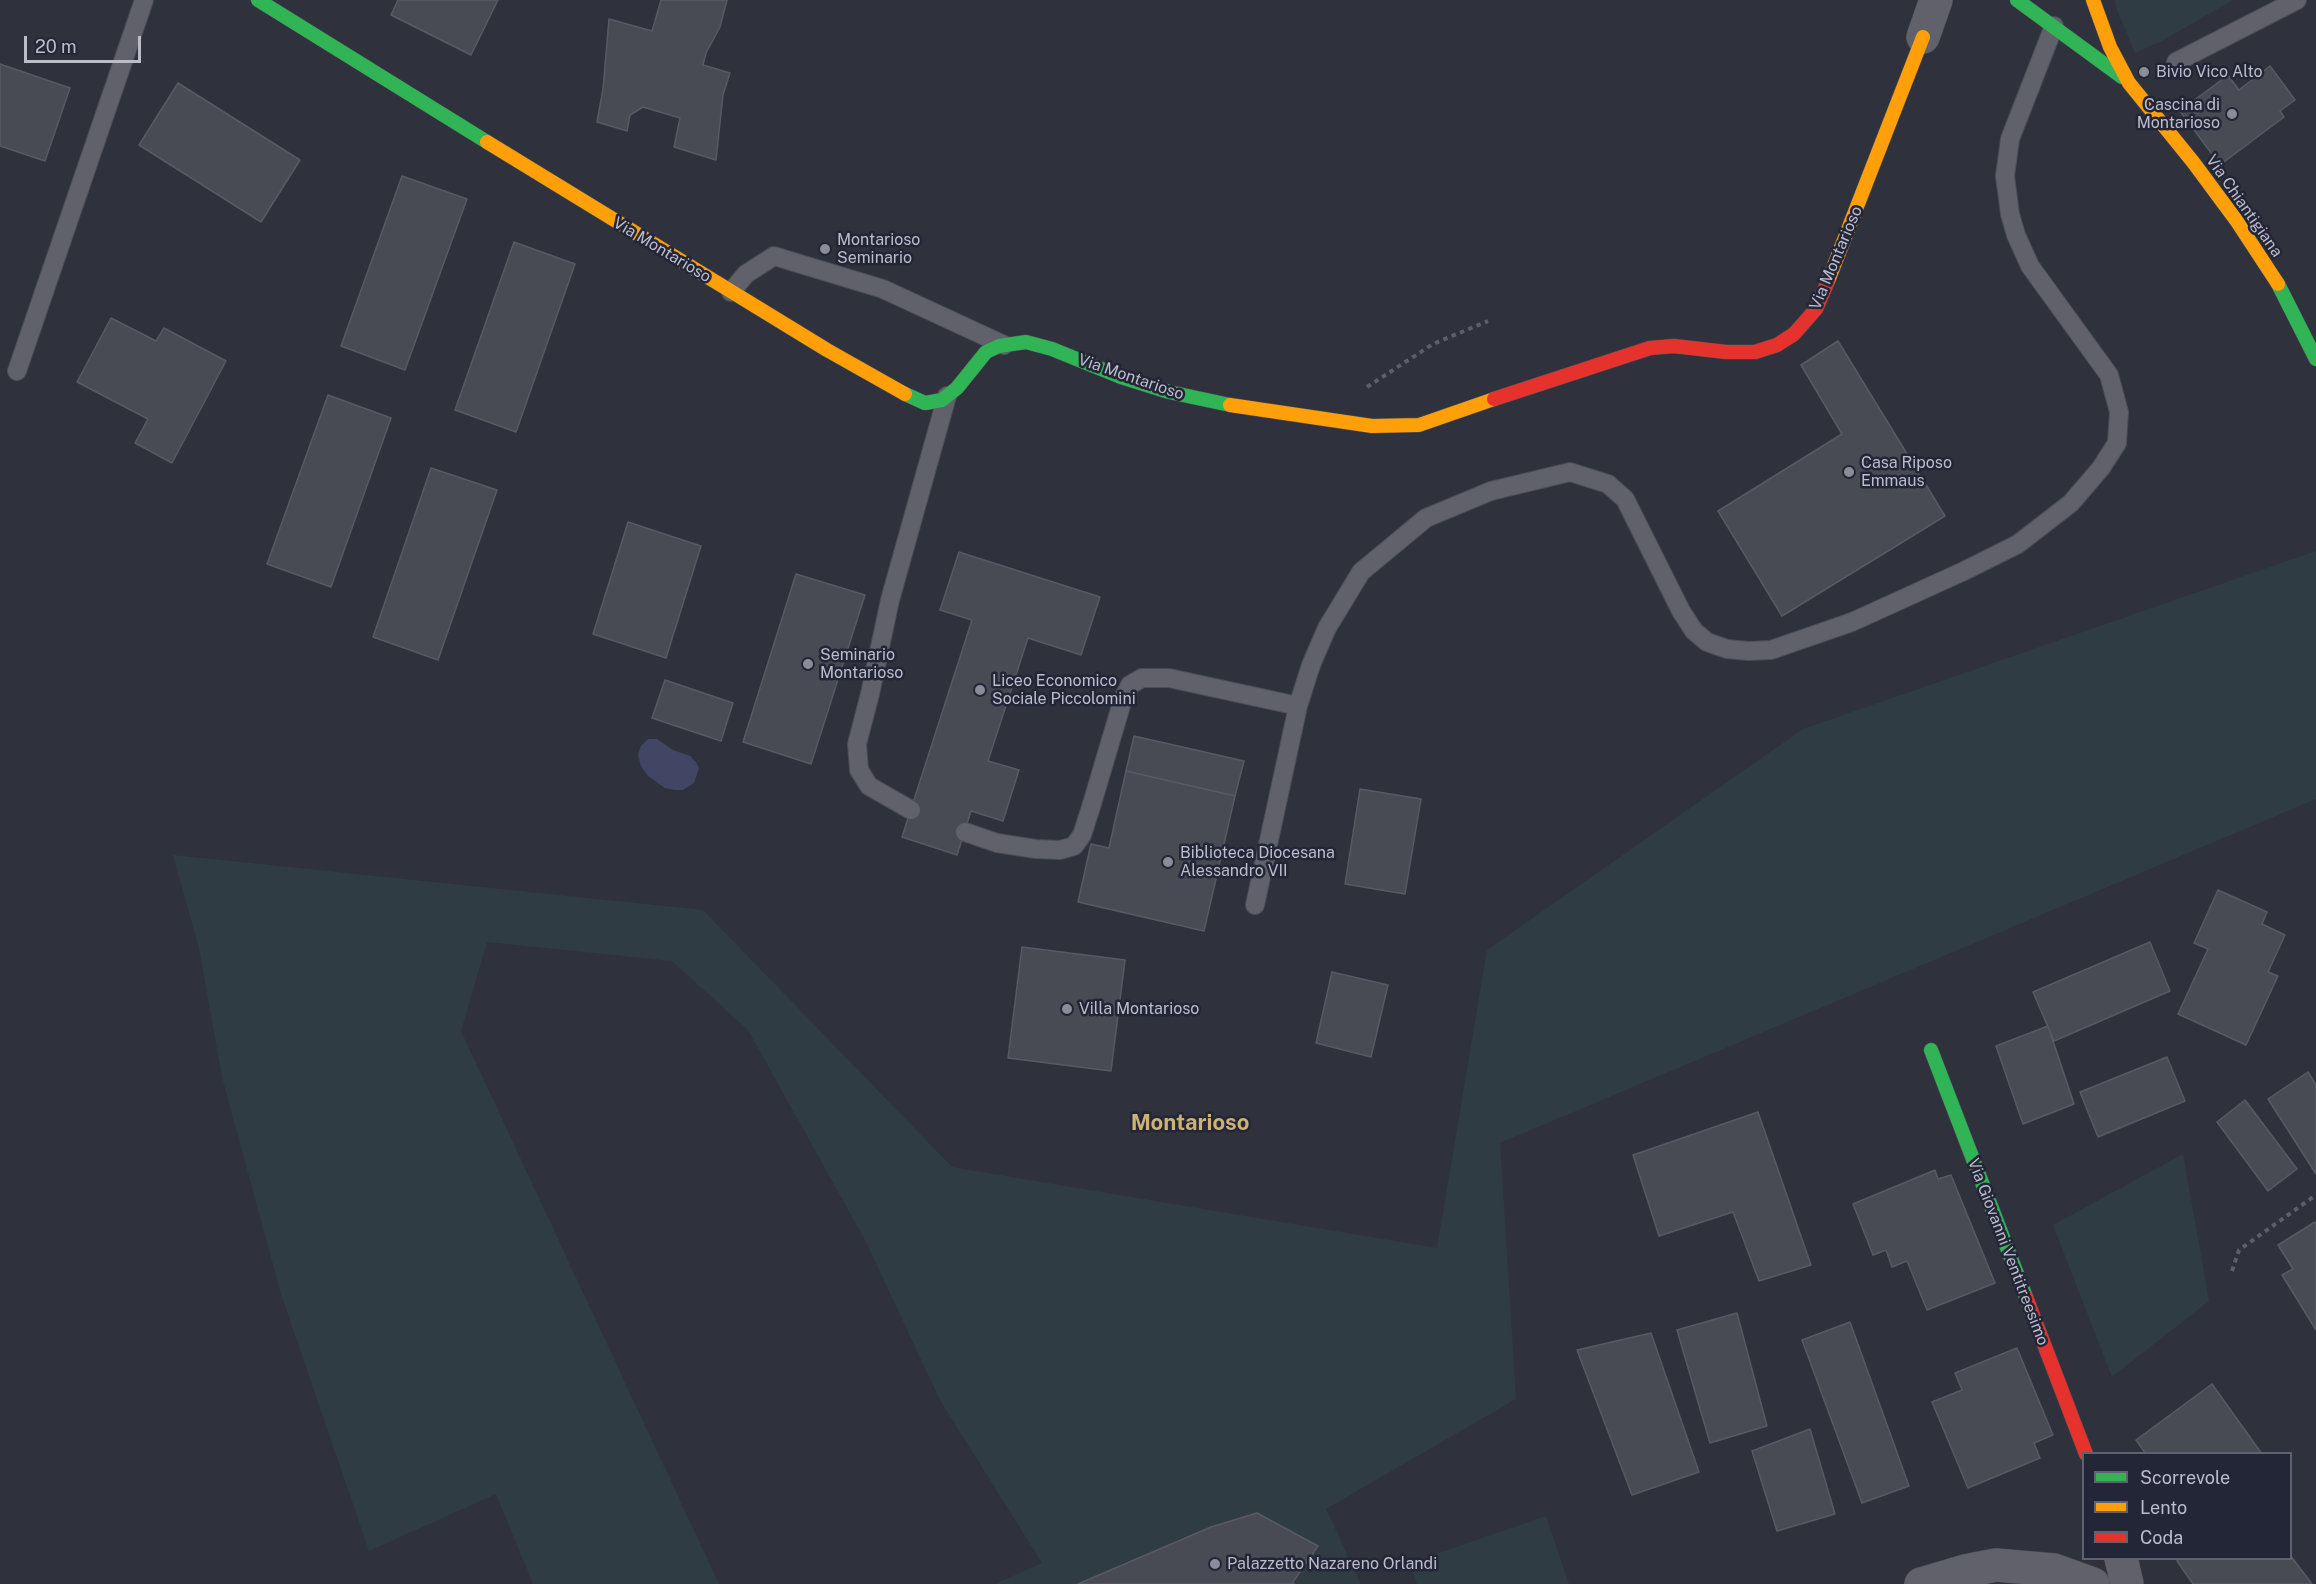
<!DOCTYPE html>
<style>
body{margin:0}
#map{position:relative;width:2316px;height:1584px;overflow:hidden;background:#2f323c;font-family:"Public Sans",sans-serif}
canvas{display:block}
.legend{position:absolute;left:2082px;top:1452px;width:210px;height:108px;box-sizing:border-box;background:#232637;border:2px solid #606272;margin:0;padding:8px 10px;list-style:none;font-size:18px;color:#bbbdcb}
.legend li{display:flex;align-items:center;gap:12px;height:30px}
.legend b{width:30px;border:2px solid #606272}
.scale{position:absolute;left:24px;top:36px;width:117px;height:27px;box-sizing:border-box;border:3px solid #bbbdcb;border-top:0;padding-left:8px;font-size:18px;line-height:21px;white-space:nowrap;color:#bbbdcb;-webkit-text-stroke:4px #232637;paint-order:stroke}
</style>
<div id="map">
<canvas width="2316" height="1584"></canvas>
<ul class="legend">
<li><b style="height:8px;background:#30b455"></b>Scorrevole</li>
<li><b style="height:8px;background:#ff9f0a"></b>Lento</li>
<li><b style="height:8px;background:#e5322d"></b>Coda</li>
</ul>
<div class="scale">20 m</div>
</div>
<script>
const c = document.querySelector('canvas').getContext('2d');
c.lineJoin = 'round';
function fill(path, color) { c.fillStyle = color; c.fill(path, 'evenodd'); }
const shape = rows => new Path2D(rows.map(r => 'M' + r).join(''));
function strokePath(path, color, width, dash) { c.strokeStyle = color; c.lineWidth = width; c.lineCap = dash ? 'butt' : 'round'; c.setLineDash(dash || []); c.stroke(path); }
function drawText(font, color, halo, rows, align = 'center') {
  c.font = font + ' "Public Sans",sans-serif'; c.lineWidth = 5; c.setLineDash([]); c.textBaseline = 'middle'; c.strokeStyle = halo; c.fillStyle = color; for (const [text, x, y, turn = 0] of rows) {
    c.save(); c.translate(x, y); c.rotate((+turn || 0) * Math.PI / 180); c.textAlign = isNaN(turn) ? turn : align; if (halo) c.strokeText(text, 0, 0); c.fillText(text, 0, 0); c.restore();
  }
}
fill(shape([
 [2115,0,2233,0,2160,42,2135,53,2116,7],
 [2316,551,2316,799,1500,1143,1516,1399,1326,1509,1361,1584,995,1584,1042,1563,940,1400,865,1240,748,1030,672,961,487,942,461,1031,719,1584,533,1584,496,1494,369,1551,281,1294,222,1077,199,948,173,855,703,910,952,1167,1437,1248,1487,950,1803,729],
 [2183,1154,2209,1301,2112,1377,2053,1225],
 [1546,1516,1569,1584,1417,1584,1410,1563]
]), '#2f3c44');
fill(shape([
 [648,739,657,739,673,750,690,756,696,762,699,768,694,783,683,790,675,790,665,788,648,776,641,766,638,755,641,746]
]), '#404664');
const building = shape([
 [398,0,498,0,471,55,391,15,398,0],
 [661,0,727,0,720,27,706,53,703,65,730,73,723,95,716,160,674,147,680,118,643,107,630,115,627,131,597,122,603,89,609,19,652,31,661,0],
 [0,64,70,88,45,161,0,146,0,64],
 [2270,66,2295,100,2280,111,2284,117,2220,165,2180,111,2228,75,2239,90,2270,66],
 [178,83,300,160,261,222,139,145,178,83],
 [402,176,467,199,405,370,341,346,402,176],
 [514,242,575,264,516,432,455,410,514,242],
 [111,318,156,341,164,328,226,361,172,463,135,443,148,419,77,382,111,318],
 [1838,341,1945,516,1782,616,1718,511,1842,434,1801,365,1838,341],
 [328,395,391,418,331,587,267,564,328,395],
 [431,468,497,490,438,660,373,637,431,468],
 [628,522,701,546,666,658,593,634,628,522],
 [959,552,1100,597,1081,655,1028,638,988,761,1019,770,1003,821,971,811,957,855,902,837,972,620,940,610,959,552],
 [796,574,865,595,811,764,743,742,796,574],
 [665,680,733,703,721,741,652,718,665,680],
 [1134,736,1244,761,1235,796,1126,771,1134,736],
 [1126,771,1235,796,1204,931,1078,902,1091,844,1109,848,1126,771],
 [1360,789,1421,799,1405,894,1345,884,1360,789],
 [2218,890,2267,912,2262,924,2285,935,2268,972,2278,976,2246,1045,2178,1014,2208,949,2194,943,2218,890],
 [2150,942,2170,991,2054,1041,2033,992,2150,942],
 [1022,947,1125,960,1111,1071,1008,1058,1022,947],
 [1332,972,1388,985,1371,1057,1316,1043,1332,972],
 [2048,1026,2074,1104,2023,1124,1996,1046,2048,1026],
 [2167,1057,2185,1101,2098,1137,2080,1092,2167,1057],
 [2308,1072,2316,1085,2316,1174,2268,1099,2308,1072],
 [2245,1100,2297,1169,2268,1191,2217,1122,2245,1100],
 [1758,1112,1811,1265,1759,1281,1733,1212,1659,1236,1633,1155,1758,1112],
 [1935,1170,1938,1179,1951,1175,1995,1283,1927,1310,1907,1261,1892,1267,1886,1250,1873,1255,1853,1204,1935,1170],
 [2315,1222,2316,1224,2316,1330,2282,1275,2293,1269,2278,1245,2315,1222],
 [1737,1313,1767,1426,1710,1443,1677,1330,1737,1313],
 [1850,1322,1909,1486,1862,1503,1802,1340,1850,1322],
 [1651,1333,1699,1472,1632,1495,1577,1350,1651,1333],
 [2017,1348,2053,1435,2034,1443,2040,1458,1968,1488,1932,1402,1962,1390,1955,1373,2017,1348],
 [2212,1384,2262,1454,2146,1454,2136,1440,2212,1384],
 [1810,1429,1835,1514,1777,1531,1752,1451,1810,1429],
 [1257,1513,1318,1546,1293,1582,1294,1584,1078,1584,1211,1527,1257,1513],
 [2290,1555,2312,1584,2193,1584,2177,1561,2180,1558,2290,1558,2290,1555]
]);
fill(building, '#484b53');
strokePath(building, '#585a63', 1.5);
const lane = shape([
 [2176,62,2297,0],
 [731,292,746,274,774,256,883,289,1004,345],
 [17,371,144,0],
 [911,810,869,786,859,770,857,744,870,694,890,600,947,396],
 [965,832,997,843,1036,849,1060,850,1074,846,1082,835,1091,807,1123,699,1130,685,1142,678,1169,678,1298,706],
 [1255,905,1298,706,1311,665,1327,628,1361,572,1426,518,1491,491,1570,472,1608,484,1625,499,1681,611,1694,631,1707,642,1727,649,1748,651,1771,650,1852,622,1964,571,2018,544,2071,503,2101,468,2117,443,2119,412,2109,375,2030,266,2016,235,2010,214,2005,176,2010,139,2054,26]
]);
const street = shape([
 [1923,37,1936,0],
 [2121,1558,2127,1584],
 [1921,1584,1965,1571,1996,1565,2054,1570,2093,1584]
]);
const fast = shape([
 [258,0,487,142],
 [2017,0,2122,77],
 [2278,284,2316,359],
 [905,394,925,403,942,400,957,388,986,352,999,346,1026,342,1052,349,1121,377,1169,392,1230,405],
 [1931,1050,2026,1297]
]);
const slow = shape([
 [2093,0,2110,47,2129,83,2193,162,2236,220,2278,284],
 [487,142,827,350,905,394],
 [1828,281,1923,37],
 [1230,405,1372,426,1419,425,1494,399]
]);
const jam = shape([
 [1494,399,1650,348,1674,346,1726,352,1755,352,1777,345,1794,334,1816,309,1828,281],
 [2026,1297,2086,1454]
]);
strokePath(lane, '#4b4d55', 20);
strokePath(street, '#4b4d55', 34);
strokePath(fast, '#4b4d55', 15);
strokePath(slow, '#4b4d55', 15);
strokePath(jam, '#4b4d55', 15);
strokePath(shape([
 [1367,387,1433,344,1488,321],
 [2232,1271,2239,1250,2316,1195]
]), '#5d5f67', 4, [4.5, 4.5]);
strokePath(lane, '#60616a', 18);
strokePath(street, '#60616a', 33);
strokePath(fast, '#30b455', 14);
strokePath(slow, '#ff9f0a', 14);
strokePath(jam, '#e5322d', 14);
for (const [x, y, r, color] of [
 [2144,72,6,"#8a8c99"],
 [2232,114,6,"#8a8c99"],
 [825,249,6,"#8a8c99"],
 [1849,472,6,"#8a8c99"],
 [808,664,6,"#8a8c99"],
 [980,690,6,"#8a8c99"],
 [1168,862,6,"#8a8c99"],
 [1067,1009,6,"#8a8c99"],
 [1215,1564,6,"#8a8c99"]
]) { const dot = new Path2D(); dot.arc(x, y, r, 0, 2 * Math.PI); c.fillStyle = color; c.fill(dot); strokePath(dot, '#232637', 2); }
drawText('16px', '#bbbdcb', '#232637', [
 ["Bivio Vico Alto",2156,72],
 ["Cascina di",2220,105,"right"],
 ["Montarioso",2220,123,"right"],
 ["Montarioso",837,240],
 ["Seminario",837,258],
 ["Casa Riposo",1861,463],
 ["Emmaus",1861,481],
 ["Seminario",820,655],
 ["Montarioso",820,673],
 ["Liceo Economico",992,681],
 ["Sociale Piccolomini",992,699],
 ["Biblioteca Diocesana",1180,853],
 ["Alessandro VII",1180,871],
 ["Villa Montarioso",1079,1009],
 ["Palazzetto Nazareno Orlandi",1227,1564]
], 'left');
drawText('16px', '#bbbdcb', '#232637', [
 ["Via Chiantigiana",2244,206,55],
 ["Via Montarioso",662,250,31],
 ["Via Montarioso",1836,258,-67],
 ["Via Montarioso",1131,377,19],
 ["Via Giovanni Ventitreesimo",2008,1252,69]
]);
drawText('bold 22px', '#ccb275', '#232637', [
 ["Montarioso",1190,1123]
]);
</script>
